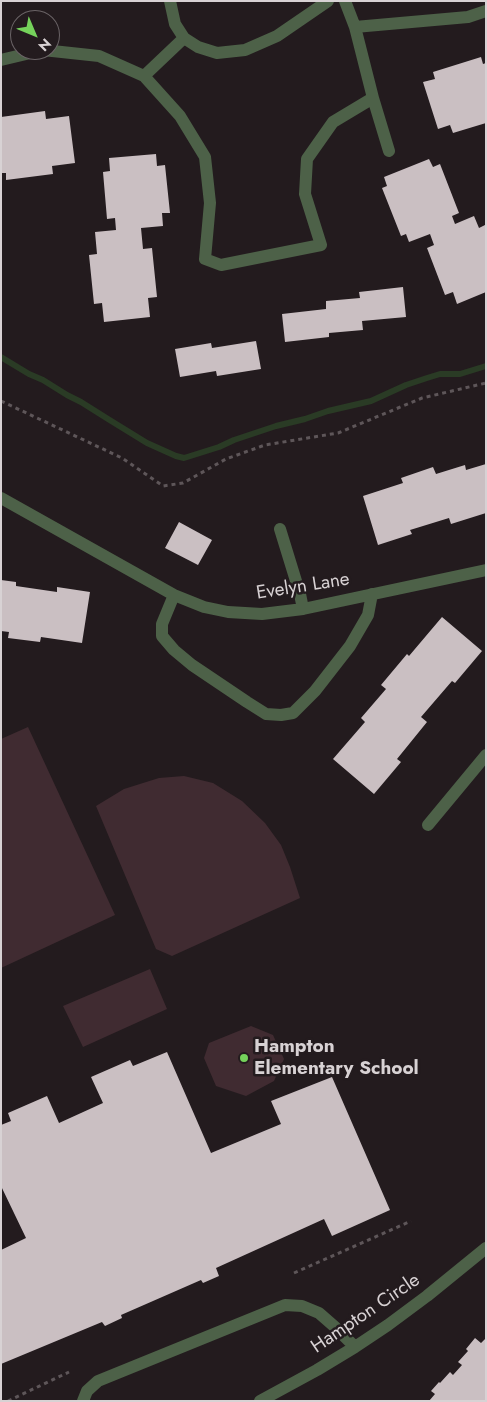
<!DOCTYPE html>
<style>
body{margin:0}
#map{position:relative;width:487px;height:1402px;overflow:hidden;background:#231b1e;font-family:Jost,sans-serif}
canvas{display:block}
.frame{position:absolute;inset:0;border:2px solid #d8d2d4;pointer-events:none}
.north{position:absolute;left:10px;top:10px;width:50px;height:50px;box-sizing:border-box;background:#231b1e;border:1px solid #6b6467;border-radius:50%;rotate:135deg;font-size:14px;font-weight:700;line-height:20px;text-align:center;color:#d8d2d4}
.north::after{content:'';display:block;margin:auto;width:18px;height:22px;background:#75d25b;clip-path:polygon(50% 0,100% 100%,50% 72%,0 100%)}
</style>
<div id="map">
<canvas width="487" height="1402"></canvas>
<div class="frame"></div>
<div class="north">N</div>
</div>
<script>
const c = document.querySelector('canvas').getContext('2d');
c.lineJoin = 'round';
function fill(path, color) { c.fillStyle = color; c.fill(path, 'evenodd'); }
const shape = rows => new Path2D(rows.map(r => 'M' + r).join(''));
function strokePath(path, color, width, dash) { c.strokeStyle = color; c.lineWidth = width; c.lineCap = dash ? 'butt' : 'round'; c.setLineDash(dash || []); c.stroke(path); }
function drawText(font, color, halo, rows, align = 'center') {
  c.font = font + ' Jost,sans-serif'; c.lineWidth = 5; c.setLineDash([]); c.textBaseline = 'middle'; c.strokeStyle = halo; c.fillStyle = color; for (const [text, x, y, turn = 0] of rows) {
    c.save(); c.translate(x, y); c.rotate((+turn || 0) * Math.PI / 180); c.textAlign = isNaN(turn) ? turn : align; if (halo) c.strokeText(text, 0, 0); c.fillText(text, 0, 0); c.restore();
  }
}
fill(shape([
 [28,727,115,915,1,968,1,739],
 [184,776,213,783,242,801,265,823,281,845,290,867,300,898,172,956,156,949,96,806,124,789,159,778],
 [150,969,167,1009,83,1047,63,1006],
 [251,1026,273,1035,284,1059,274,1081,246,1096,216,1086,204,1058,209,1043]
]), '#402b31');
strokePath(shape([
 [1,357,29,374,43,380,67,395,81,402,108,419,147,443,176,456,184,458,219,447,234,440,276,426,305,419,328,411,371,401,406,385,427,378,440,374,460,374,486,366]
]), '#2a3b25', 6);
fill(shape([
 [481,57,483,64,486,63,486,123,453,133,450,125,438,129,423,82,435,79,433,72],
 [45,111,46,119,69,116,75,163,52,166,53,174,6,180,6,173,1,173,1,117],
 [156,154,157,166,165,165,170,213,162,213,163,226,141,228,143,249,152,248,157,297,148,298,150,317,104,322,102,303,94,304,89,255,97,254,95,232,116,230,115,218,107,219,103,172,110,171,109,158],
 [429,159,433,167,440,164,459,213,452,216,455,224,474,216,479,228,485,225,486,227,486,292,457,304,453,292,445,295,427,248,434,245,430,234,409,242,406,234,401,236,382,188,387,186,384,177],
 [403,287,406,317,362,321,363,330,329,333,329,337,285,342,282,314,326,309,326,301,360,298,359,292],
 [256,341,261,369,217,376,216,371,180,377,175,349,211,343,212,348],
 [486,464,486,513,451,524,449,518,410,530,412,534,378,545,363,496,403,483,401,478,433,467,436,474,465,465,466,470],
 [179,522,212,540,198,565,165,548],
 [1,580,16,582,16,586,57,592,57,587,90,592,82,643,41,637,40,642,8,638,9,632,1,631],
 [442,617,482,651,455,683,452,681,421,717,427,722,397,759,401,762,374,794,333,759,365,722,361,718,386,689,381,685,407,654,409,656],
 [167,1052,211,1153,281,1124,271,1101,332,1077,390,1210,332,1236,324,1219,216,1268,219,1276,203,1283,201,1280,121,1315,122,1318,105,1326,102,1322,1,1364,1,1250,26,1238,1,1186,1,1125,11,1121,8,1113,47,1096,59,1123,103,1103,91,1077,130,1060,133,1066],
 [475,1338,481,1343,486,1338,486,1401,429,1401,435,1394,431,1391,439,1382,440,1383,450,1372,453,1375,462,1365,458,1362,468,1351,466,1349]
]), '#cabfc2');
strokePath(shape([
 [1,401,122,458,163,486,183,483,226,459,265,445,338,433,422,398,486,383],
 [294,1273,411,1221],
 [8,1401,69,1372]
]), '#5e5659', 3, [4, 4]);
strokePath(shape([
 [170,1,175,24,184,38,198,47,217,53,245,50,277,36,328,1],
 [345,1,355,27,373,98,389,151],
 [355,27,468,17,486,11],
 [1,60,43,50,99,56,144,76,184,38],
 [144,76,180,116,205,157,210,203,205,259,221,265,321,245,305,194,307,159,333,122,373,98],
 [1,498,174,595,204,607,228,612,262,614,303,609,486,570],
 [280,529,300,594,303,609],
 [174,595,162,624,162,636,174,650,192,665,247,702,266,714,281,715,293,713,315,691,350,646,368,615,372,594],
 [428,825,486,755],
 [83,1401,87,1391,98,1381,285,1305,302,1306,319,1313,335,1327,355,1347],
 [260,1401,317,1370,355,1347,388,1325,427,1296,486,1248]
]), '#4d6148', 12);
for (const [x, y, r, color] of [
 [244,1058,5,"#75d25b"]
]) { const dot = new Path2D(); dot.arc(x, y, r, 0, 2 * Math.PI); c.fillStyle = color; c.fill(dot); strokePath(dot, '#231b1e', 2); }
drawText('19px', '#d8d2d4', '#231b1e', [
 ["Evelyn Lane",303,587,-9],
 ["Hampton Circle",366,1314,-34]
]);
drawText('bold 19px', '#d8d2d4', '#231b1e', [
 ["Hampton",254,1047],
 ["Elementary School",254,1069]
], 'left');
</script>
